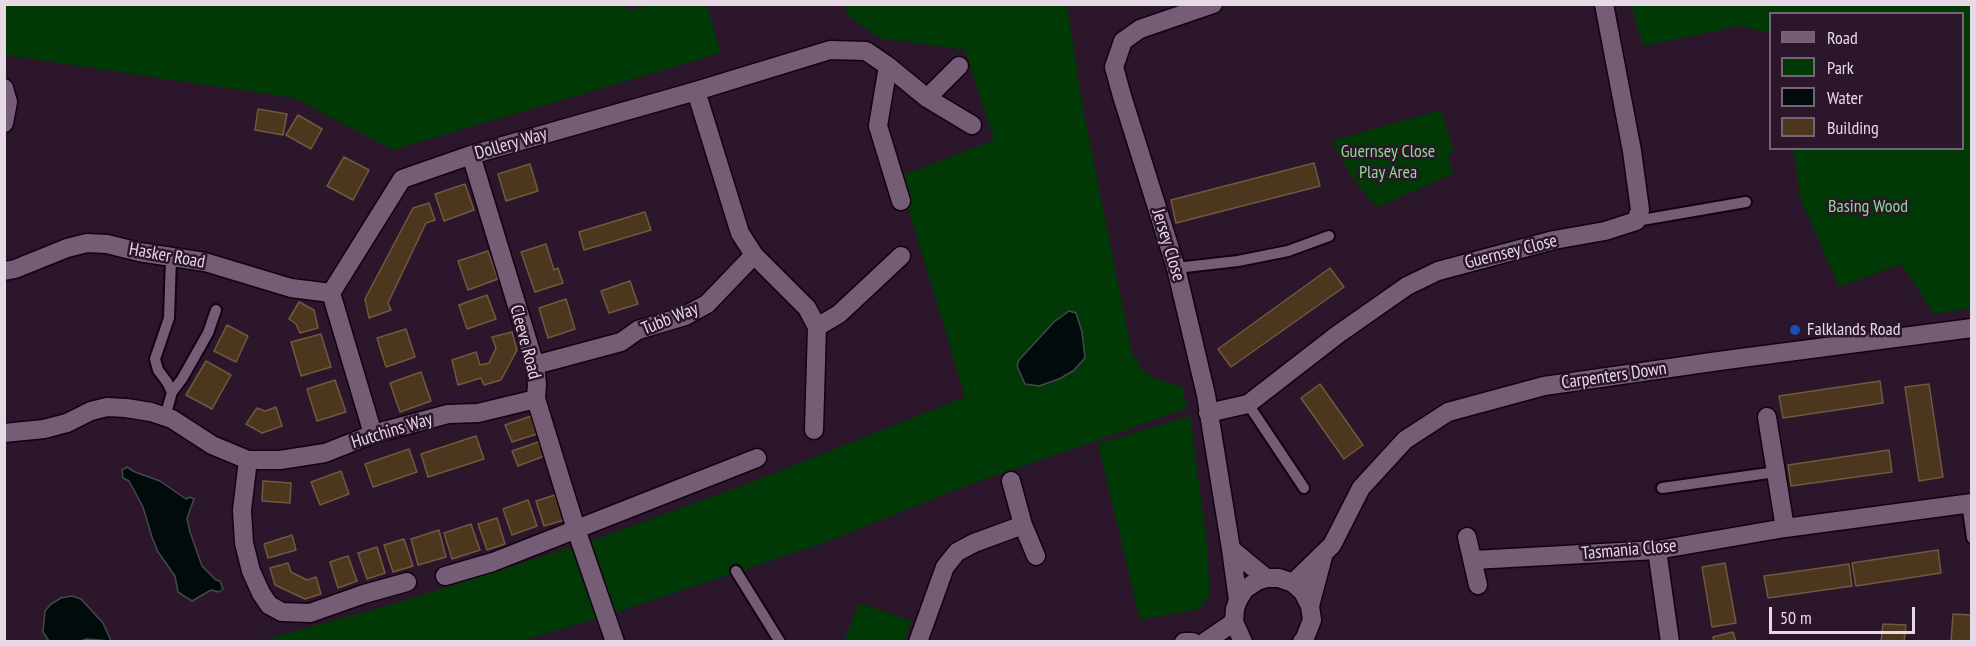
<!DOCTYPE html>
<style>
body{margin:0}
#map{position:relative;width:1976px;height:646px;overflow:hidden;background:#2b162b;font-family:"PT Sans Narrow",sans-serif}
canvas{display:block}
.frame{position:absolute;inset:0;border:6px solid #e6d8e5;pointer-events:none}
.legend{position:absolute;left:1769px;top:12px;width:195px;height:138px;box-sizing:border-box;background:#2b162b;border:2px solid #766475;margin:0;padding:8px 10px;list-style:none;font-size:18px;color:#e6d8e5}
.legend li{display:flex;align-items:center;gap:12px;height:30px}
.legend b{width:30px;border:2px solid #766475}
.scale{position:absolute;left:1769px;top:607px;width:146px;height:27px;box-sizing:border-box;border:3px solid #e6d8e5;border-top:0;padding-left:8px;font-size:18px;line-height:21px;white-space:nowrap;color:#e6d8e5;-webkit-text-stroke:4px #2b162b;paint-order:stroke}
</style>
<div id="map">
<canvas width="1976" height="646"></canvas>
<div class="frame"></div>
<ul class="legend">
<li><b style="height:8px;background:#765d76"></b>Road</li>
<li><b style="height:16px;background:#003905"></b>Park</li>
<li><b style="height:16px;background:#010b0b"></b>Water</li>
<li><b style="height:16px;background:#4c371e"></b>Building</li>
</ul>
<div class="scale">50 m</div>
</div>
<script>
const c = document.querySelector('canvas').getContext('2d');
c.lineJoin = 'round';
function fill(path, color) { c.fillStyle = color; c.fill(path, 'evenodd'); }
const shape = rows => new Path2D(rows.map(r => 'M' + r).join(''));
function strokePath(path, color, width, dash) { c.strokeStyle = color; c.lineWidth = width; c.lineCap = dash ? 'butt' : 'round'; c.setLineDash(dash || []); c.stroke(path); }
function drawText(font, color, halo, rows, align = 'center') {
  c.font = font + ' "PT Sans Narrow",sans-serif'; c.lineWidth = 5; c.setLineDash([]); c.textBaseline = 'middle'; c.strokeStyle = halo; c.fillStyle = color; for (const [text, x, y, turn = 0] of rows) {
    c.save(); c.translate(x, y); c.rotate((+turn || 0) * Math.PI / 180); c.textAlign = isNaN(turn) ? turn : align; if (halo) c.strokeText(text, 0, 0); c.fillText(text, 0, 0); c.restore();
  }
}
fill(shape([
 [625,4,628,11,650,5,707,5,721,53,393,150,294,98,5,55,5,5],
 [845,5,1067,5,1083,108,1132,353,1142,369,1153,378,1182,387,1187,408,1091,443,968,485,824,543,606,616,521,641,256,642,404,601,594,540,765,477,965,397,899,177,994,140,965,50,880,38,848,16],
 [1631,5,1971,5,1971,308,1934,314,1901,264,1839,287,1801,200,1793,149,1962,148,1962,14,1770,14,1770,33,1740,26,1643,46],
 [1441,110,1454,152,1448,155,1453,174,1377,207,1356,183,1331,141],
 [1190,416,1207,544,1210,594,1200,609,1140,620,1098,444],
 [859,603,912,621,904,641,844,641]
]), '#003905');
const water = shape([
 [1069,311,1076,313,1082,332,1085,358,1073,371,1059,379,1039,386,1025,384,1017,366,1019,360,1054,322,1069,311],
 [127,467,135,472,160,481,186,499,190,497,194,499,187,518,190,532,202,566,216,580,220,581,223,589,219,592,211,590,192,601,178,592,175,576,158,552,152,537,143,507,129,481,123,478,122,470,127,467],
 [72,596,81,599,103,623,111,641,87,639,80,641,49,641,43,632,45,611,51,604,61,598,72,596]
]);
fill(water, '#010b0b');
strokePath(water, '#46484c', 1.5);
const building = shape([
 [258,109,287,114,283,135,255,130,258,109],
 [298,115,322,129,311,149,286,135,298,115],
 [344,157,369,170,353,200,327,186,344,157],
 [1314,163,1320,186,1176,223,1171,200,1314,163],
 [530,164,538,191,506,201,498,174,530,164],
 [465,184,474,210,444,221,435,194,465,184],
 [429,203,435,220,426,223,388,303,391,310,369,318,365,299,413,208,429,203],
 [645,212,651,230,584,250,579,232,645,212],
 [546,244,554,270,558,268,563,283,535,292,521,252,546,244],
 [488,251,498,279,468,290,458,261,488,251],
 [1330,268,1344,287,1231,367,1218,349,1330,268],
 [630,281,638,304,609,313,601,291,630,281],
 [487,295,496,319,467,329,459,305,487,295],
 [566,299,575,329,548,338,539,308,566,299],
 [299,302,314,310,318,328,300,333,296,324,289,319,299,302],
 [227,325,248,336,236,362,214,351,227,325],
 [406,329,415,357,386,367,377,338,406,329],
 [512,332,517,350,501,380,484,385,481,378,458,385,452,360,476,352,480,365,489,363,496,348,492,337,512,332],
 [321,334,331,367,301,376,291,342,321,334],
 [206,361,231,375,212,409,186,395,206,361],
 [421,372,431,401,400,412,390,383,421,372],
 [335,380,346,412,317,421,307,389,335,380],
 [1880,381,1883,403,1783,418,1779,396,1880,381],
 [1320,384,1363,445,1344,459,1301,398,1320,384],
 [1929,384,1943,477,1919,481,1905,387,1929,384],
 [276,407,282,426,262,433,246,424,257,408,265,411,276,407],
 [531,416,537,434,512,442,505,425,531,416],
 [476,436,484,459,428,477,421,454,476,436],
 [541,441,547,455,518,466,512,451,541,441],
 [409,449,417,472,373,487,365,464,409,449],
 [1889,450,1892,472,1791,486,1788,465,1889,450],
 [341,471,349,494,320,505,311,482,341,471],
 [263,481,291,483,290,503,262,501,263,481],
 [555,495,564,520,544,526,536,501,555,495],
 [528,500,537,526,512,535,503,509,528,500],
 [497,518,505,544,487,550,478,524,497,518],
 [471,524,480,550,452,559,444,533,471,524],
 [439,530,446,557,418,565,411,539,439,530],
 [292,535,296,550,268,558,264,544,292,535],
 [404,539,413,566,393,572,384,545,404,539],
 [377,547,385,573,367,579,358,553,377,547],
 [1938,550,1941,573,1856,586,1852,563,1938,550],
 [348,556,357,581,338,588,330,562,348,556],
 [288,563,291,572,307,580,316,577,321,594,305,599,275,585,270,568,288,563],
 [1725,563,1736,623,1712,627,1702,567,1725,563],
 [1849,564,1852,586,1768,598,1764,576,1849,564],
 [1953,614,1972,615,1972,642,1951,642,1953,614],
 [1883,624,1906,625,1904,642,1881,642,1883,624],
 [1733,632,1736,642,1714,642,1713,637,1733,632]
]);
fill(building, '#4c371e');
strokePath(building, '#6f593f', 1.5);
const lane = shape([
 [1636,221,1746,202],
 [1176,268,1238,261,1288,251,1329,236],
 [172,392,182,379,208,333,216,310],
 [1248,404,1304,488],
 [165,417,172,392,167,382,158,370,155,359,169,318,171,258],
 [1662,488,1776,472],
 [1967,503,1972,538],
 [736,571,780,642]
]);
const street = shape([
 [1213,4,1140,29,1123,41,1114,67,1122,96,1176,268,1206,395,1231,549,1238,600],
 [888,66,878,126,901,201],
 [4,88,8,102,4,123],
 [696,91,740,233,754,255],
 [927,98,959,66],
 [471,155,535,365,537,384,536,399,576,529,615,642],
 [4,271,15,269,67,248,87,243,107,244,139,252,205,262,291,288,331,293],
 [817,327,839,314,901,256],
 [535,365,621,342,638,330,685,316,707,304,754,255,807,308,817,327,814,430],
 [1208,413,1248,404,1337,335,1407,286,1438,271,1554,240,1605,231,1636,221,1640,210,1632,151,1604,4],
 [1767,417,1785,528],
 [4,433,44,429,67,423,91,411,107,407,126,408,151,412,172,419,212,445,248,460,280,460,325,453,373,434,448,414,478,413,536,399],
 [373,434,331,293,402,179,471,155,696,91,830,50,866,51,888,66,927,98,972,125],
 [248,460,242,510,244,543,251,571,261,593,269,605,282,612,310,613,364,594,407,582],
 [1011,481,1023,525,1036,556],
 [1467,537,1478,585],
 [1231,549,1266,578],
 [1657,550,1670,642],
 [1473,560,1657,550,1785,528,1972,503],
 [445,576,493,562,757,458],
 [918,642,945,567,957,552,974,543,1023,525],
 [1184,642,1193,642],
 [1205,642,1234,622]
]);
const secondary = shape([
 [1293,583,1332,545,1361,488,1405,440,1448,412,1544,386,1726,360,1972,328],
 [1310,606,1324,553],
 [1243,642,1234,622,1235,609,1238,600,1245,589,1257,581,1266,578,1279,578,1293,583,1303,592,1310,606,1312,620,1305,638,1302,642]
]);
strokePath(lane, '#130213', 14);
strokePath(street, '#130213', 21);
strokePath(secondary, '#130213', 21);
strokePath(lane, '#765d76', 10);
strokePath(street, '#765d76', 18);
strokePath(secondary, '#765d76', 18);
for (const [x, y, r, color] of [
 [1795,330,6,"#1a4fb4"]
]) { const dot = new Path2D(); dot.arc(x, y, r, 0, 2 * Math.PI); c.fillStyle = color; c.fill(dot); strokePath(dot, '#2b162b', 2); }
drawText('18px', '#e6d8e5', '#2b162b', [
 ["Dollery Way",511,144,-16],
 ["Jersey Close",1168,245,73],
 ["Guernsey Close",1511,252,-14],
 ["Hasker Road",167,256,10],
 ["Tubb Way",670,319,-22],
 ["Cleeve Road",525,342,75],
 ["Carpenters Down",1614,376,-8],
 ["Hutchins Way",392,431,-17],
 ["Tasmania Close",1629,550,-5]
]);
drawText('18px', '#8dda8e', '#2b162b', [
 ["Guernsey Close",1388,152],
 ["Play Area",1388,173],
 ["Basing Wood",1868,207]
]);
drawText('18px', '#e6d8e5', '#2b162b', [
 ["Falklands Road",1807,330]
], 'left');
</script>
